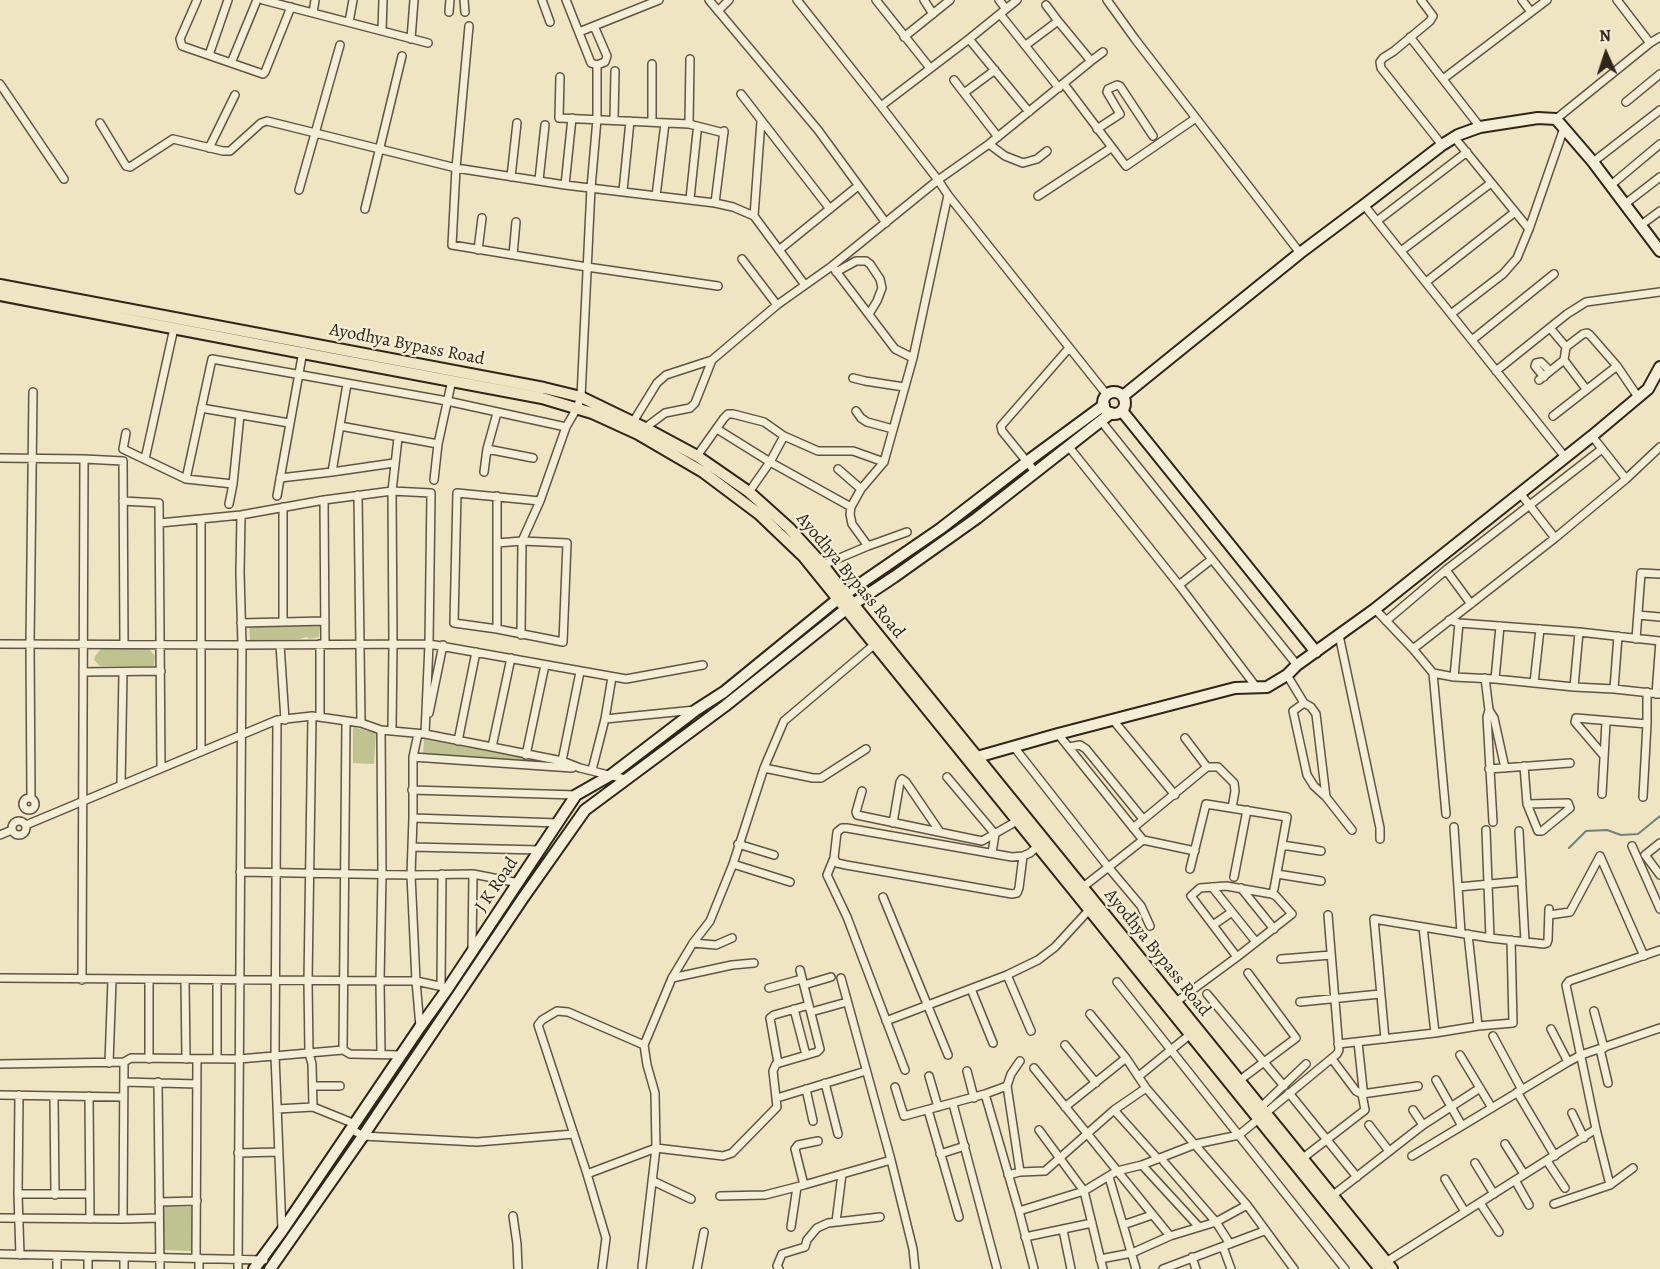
<!DOCTYPE html>
<style>
body{margin:0}
#map{position:relative;width:1660px;height:1269px;overflow:hidden;background:#f0e5c2;font-family:Alegreya,serif}
canvas{display:block}
.north{position:absolute;left:1576px;top:24px;width:60px;height:60px;-webkit-text-stroke:4px #f5eed7;paint-order:stroke;rotate:357deg;font-size:16px;font-weight:700;line-height:24px;text-align:center;color:#2f251b}
.north::after{content:'';display:block;margin:auto;width:21px;height:27px;background:#2f251b;clip-path:polygon(50% 0,100% 100%,50% 72%,0 100%)}
</style>
<div id="map">
<canvas width="1660" height="1269"></canvas>
<div class="north">N</div>
</div>
<script>
const c = document.querySelector('canvas').getContext('2d');
c.lineJoin = 'round';
function fill(path, color) { c.fillStyle = color; c.fill(path, 'evenodd'); }
const shape = rows => new Path2D(rows.map(r => 'M' + r).join(''));
function strokePath(path, color, width, dash) { c.strokeStyle = color; c.lineWidth = width; c.lineCap = dash ? 'butt' : 'round'; c.setLineDash(dash || []); c.stroke(path); }
function drawText(font, color, halo, rows, align = 'center') {
  c.font = font + ' Alegreya,serif'; c.lineWidth = 4.5; c.setLineDash([]); c.textBaseline = 'middle'; c.strokeStyle = halo; c.fillStyle = color; for (const [text, x, y, turn = 0] of rows) {
    c.save(); c.translate(x, y); c.rotate((+turn || 0) * Math.PI / 180); c.textAlign = isNaN(turn) ? turn : align; if (halo) c.strokeText(text, 0, 0); c.fillText(text, 0, 0); c.restore();
  }
}
fill(shape([
 [302,623,310,626,315,623,320,626,319,637,310,639,306,637,301,639,250,640,249,624],
 [101,649,149,649,155,656,154,666,100,666,94,660,95,656],
 [353,727,376,733,374,764,353,763],
 [424,739,555,764,423,755],
 [164,1206,192,1207,192,1251,163,1250]
]), '#bfc38f');
strokePath(shape([
 [1569,848,1586,831,1607,830,1621,835,1638,834,1660,816]
]), '#708179', 2);
const street = shape([
 [197,0,180,39,182,46,263,74,265,72,291,7],
 [263,0,428,43],
 [464,0,465,12],
 [542,0,550,22],
 [566,0,591,63,597,65],
 [709,0,818,130,886,223],
 [797,0,881,106,938,180,948,195,1107,395],
 [876,0,930,68],
 [924,0,933,14],
 [999,0,1006,9],
 [1107,0,1135,39,1300,253],
 [1421,0,1433,16,1430,21,1394,51,1383,58,1380,62,1381,68,1442,145],
 [1522,0,1531,12],
 [1617,0,1650,43],
 [1046,5,1058,21],
 [718,11,729,0],
 [449,12,450,0],
 [313,13,315,0],
 [1000,14,1059,88],
 [349,22,353,0],
 [469,26,456,168,452,245,587,267,718,286],
 [594,26,607,56,605,62,597,65],
 [382,31,383,0],
 [579,32,659,0],
 [904,37,950,0],
 [1410,37,1480,127],
 [411,39,414,0],
 [969,39,1029,112],
 [209,55,228,0],
 [1091,61,1103,52],
 [231,63,257,0],
 [652,64,652,122],
 [995,70,964,93,998,137],
 [560,77,559,118,689,124,724,133],
 [1443,79,1547,0],
 [954,80,964,93],
 [0,84,64,179],
 [1064,84,1126,166,1196,118],
 [741,94,830,209],
 [1626,102,1660,74],
 [881,106,969,39,1017,0],
 [1556,119,1650,43,1660,37],
 [614,120,615,71],
 [100,123,126,166,130,167,173,139,223,151,230,151,261,123,267,121,456,168,565,185,715,203,733,207,754,216,805,285],
 [689,124,690,59],
 [1097,129,1120,114,1107,92,1108,89,1117,85,1120,86,1153,136],
 [1454,137,1529,229],
 [989,144,1005,156,1023,163,1037,159,1047,151],
 [209,148,235,95],
 [1593,162,1660,110],
 [511,177,517,123],
 [539,180,545,125],
 [565,185,572,118],
 [1611,185,1660,144],
 [299,190,340,45],
 [623,191,630,121],
 [656,196,665,123],
 [1038,196,1111,148],
 [690,199,697,132],
 [715,203,724,131],
 [1625,204,1660,177],
 [1364,205,1565,457],
 [365,209,402,56],
 [754,216,761,121],
 [1377,221,1467,152],
 [1641,225,1660,211],
 [478,250,482,218],
 [779,250,858,186],
 [1401,251,1491,183],
 [513,255,516,222],
 [742,259,777,305],
 [832,266,895,349,913,358],
 [836,272,856,261,866,261,870,264,880,279,882,288,877,301,869,314],
 [1426,282,1515,212],
 [1451,314,1503,274,1517,258,1529,229,1564,128],
 [1550,328,1566,347],
 [1472,340,1554,274],
 [1564,360,1586,389],
 [1496,371,1567,314,1586,302,1660,292],
 [1544,377,1535,366,1536,363,1541,362,1550,371],
 [853,378,865,381,904,387],
 [1539,380,1564,360,1566,347,1583,334,1587,333,1590,335,1617,366,1638,397],
 [201,408,289,423],
 [856,411,861,418,867,422,893,429],
 [1553,416,1617,366],
 [1101,421,1297,665],
 [633,422,657,383,666,375,712,360,777,305,832,266,938,180,989,144,1091,61,1058,21,1026,45],
 [340,426,438,444],
 [645,428,665,413,690,408,695,403,712,360],
 [717,429,770,462,851,507],
 [126,433,123,449,186,479,233,484],
 [1592,436,1626,479],
 [1069,447,1179,585,1257,688],
 [487,449,533,458],
 [697,456,724,418,728,414,733,414,764,422,784,436,818,451,853,451,884,462],
 [0,458,84,459,123,461,124,644],
 [145,459,174,328],
 [838,469,861,489],
 [332,472,347,384],
 [484,472,487,449,497,413],
 [1036,473,1002,431,1001,426,1069,348],
 [280,478,332,472,394,463],
 [186,479,212,359,447,401,566,427],
 [434,480,438,444,452,380],
 [749,492,770,462,784,436],
 [1520,493,1555,538],
 [358,495,361,723],
 [277,496,303,351],
 [497,496,497,629],
 [324,500,325,644],
 [123,501,159,503,161,768],
 [229,504,233,484,240,415],
 [160,523,241,515,324,500,392,491,431,493,429,644,425,734],
 [497,543,522,541,567,543,563,642,497,629,454,623,457,493,540,501],
 [868,546,852,524,850,514,851,507,861,489,884,462,913,358,948,195],
 [823,565,868,546,907,532],
 [1446,570,1471,604],
 [1179,585,1212,559],
 [1375,609,1413,649,1433,673,1454,677,1495,679,1574,687,1614,689,1660,694],
 [1638,615,1660,617],
 [1449,620,1459,623,1579,632,1660,641],
 [283,621,283,507],
 [1386,621,1446,570,1602,449],
 [241,623,325,621],
 [521,635,522,541,540,501,566,427,577,408,581,397,591,188,597,119,597,65],
 [1339,635,1380,828,1380,839],
 [1636,639,1641,573,1660,574],
 [0,644,242,645,429,644,626,679,703,665],
 [320,644,320,717],
 [280,645,285,720],
 [1413,649,1555,538,1626,479,1660,447],
 [83,672,161,671],
 [1433,673,1446,814],
 [1287,675,1304,703,1311,707,1316,714,1326,797,1352,830],
 [1454,677,1459,623],
 [1485,678,1489,710,1487,717,1493,822],
 [1495,679,1500,626],
 [1534,683,1540,629],
 [1574,687,1579,632],
 [1614,689,1618,636],
 [1656,694,1660,641],
 [1304,703,1293,711,1307,775,1314,786,1326,797],
 [1489,710,1494,718,1505,768],
 [429,713,443,645],
 [312,716,308,982,309,1053,312,1064,313,1107],
 [605,719,695,710],
 [277,720,275,1055,282,1231],
 [1113,720,1175,795],
 [392,730,393,643,392,491,398,438],
 [418,734,413,757,413,818,411,875,416,981,420,1027],
 [1058,734,1143,840,1195,851],
 [1185,738,1207,767],
 [458,741,476,652],
 [492,747,511,658],
 [1014,747,1109,868,1141,906,1150,926],
 [1069,747,1080,745,1086,749,1143,819],
 [201,752,201,520],
 [526,755,545,665],
 [1604,756,1575,722,1576,718,1647,724],
 [413,757,572,768],
 [562,761,580,672],
 [1524,766,1527,804,1538,831,1542,831,1570,808,1568,803,1527,804],
 [764,768,813,778,821,778,866,749],
 [1489,769,1570,763],
 [592,770,605,719,612,677],
 [947,777,995,834,992,853],
 [121,785,123,672],
 [412,790,576,795],
 [862,791,856,812,857,815,982,841,1017,821],
 [1602,794,1606,722],
 [31,797,30,644,33,392],
 [1643,797,1647,724,1647,692],
 '23 804a6 6 0 1 1 12 0a6 6 0 1 1-12 0Z',
 [413,818,558,823],
 '12 828a7 7 0 1 1 14 0a7 7 0 1 1-14 0Z',
 [893,823,900,782,902,779,906,782,940,832],
 [26,825,277,720,312,716,361,723,381,730,425,734,492,747,562,761,580,768,625,779],
 [1454,827,1461,933],
 [1133,828,1207,767,1218,767,1234,783,1235,791,1232,808],
 [1486,830,1490,938],
 [1519,831,1525,942],
 [0,835,12,830],
 [1660,843,1645,855,1660,875],
 [738,844,774,855],
 [1282,845,1321,851],
 [1632,846,1660,909],
 [412,847,540,850],
 [1023,856,1019,888,1017,893,1012,894,846,865,837,863,834,858,837,832,842,828,847,828,1012,857,1023,856,1030,853,1038,846],
 [834,858,827,875,847,917,905,1070],
 [733,864,790,882],
 [1190,869,1206,804,1287,817,1274,889],
 [240,872,411,875,473,874,519,883],
 [1277,874,1321,881],
 [1234,877,1247,810],
 [1083,887,1143,840],
 [1212,887,1256,942],
 [1458,887,1522,881],
 [1241,888,1274,929],
 [883,897,948,1055],
 [1549,915,1570,912,1600,856,1644,956],
 [1213,925,1232,912],
 [1423,927,1435,1033],
 [1468,934,1478,1026],
 [693,943,716,945,732,938],
 [472,949,473,874],
 [1281,959,1331,955],
 [1007,975,1031,1031],
 [0,978,416,981,448,988],
 [672,978,732,965,754,963],
 [841,978,891,1160,913,1249,915,1269],
 [82,980,84,459],
 [149,980,149,1059],
 [185,980,186,1059],
 [217,980,217,1059],
 [1117,982,1345,1269],
 [804,985,831,977],
 [441,987,442,874],
 [769,988,802,979],
 [971,989,993,1043],
 [1207,994,1284,1086],
 [1176,1002,1237,957,1292,914,1276,896,1272,894,1226,886,1200,888,1191,896,1237,957],
 [1300,1002,1380,994],
 [794,1009,806,1055],
 [1594,1011,1604,1048],
 [811,1012,847,1002],
 [1090,1014,1126,1058,1146,1088,1247,1205,1294,1269],
 [886,1021,1007,975,1038,960,1055,947,1089,910],
 [1551,1029,1568,1062],
 [1493,1036,1522,1090],
 [1385,1039,1374,919,1490,938,1544,944,1547,943,1548,940,1549,909],
 [1358,1042,1363,1089,1362,1094,1418,1086],
 [1338,1044,1435,1033,1478,1026,1513,1023,1511,940],
 [1065,1045,1096,1083],
 [1600,1049,1608,1083],
 [343,1050,346,721],
 [381,1054,380,981,382,874,381,730],
 [1460,1055,1492,1108],
 [109,1063,112,980],
 [778,1063,770,1018,774,1015,809,1005],
 [0,1064,124,1062,131,1058,239,1059,343,1050,350,1054,402,1055],
 [1034,1068,1170,1236],
 [967,1071,974,1098],
 [929,1076,938,1107],
 [1139,1076,1193,1032],
 [1240,1080,1296,1038,1248,973],
 [1436,1080,1462,1126],
 [124,1082,197,1084],
 [158,1082,160,1269],
 [825,1083,838,1134],
 [313,1086,340,1086],
 [1007,1086,1020,1172],
 [895,1087,904,1116,985,1094,1007,1086,1011,1074,1020,1061],
 [806,1089,813,1121],
 [1517,1092,1555,1156],
 [1289,1093,1357,1177],
 [985,1094,1019,1211,1034,1269],
 [0,1095,123,1097],
 [19,1095,18,1194,20,1255],
 [54,1096,55,1195],
 [89,1096,90,1219],
 [777,1098,866,1071],
 [953,1104,997,1269],
 [1065,1107,1126,1058],
 [1261,1107,1306,1064],
 [277,1109,313,1107,355,1124],
 [928,1110,959,1217],
 [1114,1110,1158,1159],
 [1413,1110,1423,1125],
 [1572,1113,1584,1138],
 [1369,1125,1389,1151],
 [351,1129,363,1136,477,1142,574,1134],
 [1039,1130,1084,1191,1103,1269],
 [1505,1144,1524,1174],
 [238,1153,278,1152],
 [940,1154,965,1146],
 [1412,1156,1568,1062,1581,1055,1660,1028],
 [1303,1158,1365,1110,1362,1094,1356,1091,1332,1059],
 [1547,1161,1565,1188],
 [1164,1162,1216,1222,1230,1244],
 [1475,1163,1494,1194],
 [1142,1165,1199,1227],
 [587,1174,656,1148,723,1156,732,1153,777,1107,773,1071,776,1064,817,1052,820,1049,800,970],
 [1008,1175,1020,1172,1045,1171,1114,1110,1146,1088],
 [1109,1177,1136,1269],
 [1445,1179,1465,1212],
 [1515,1180,1529,1205],
 [653,1181,691,1199],
 [804,1185,891,1160],
 [1610,1185,1596,1129,1566,985,1569,981,1660,950],
 [18,1194,90,1194],
 [720,1196,765,1195,804,1185,795,1149,798,1145,818,1141],
 [1332,1196,1423,1125,1480,1088],
 [159,1202,197,1201],
 [1480,1203,1499,1232],
 [1554,1204,1610,1185,1633,1168],
 [1019,1211,1084,1191,1117,1171,1142,1165,1196,1144,1239,1135,1337,1054,1339,1050,1328,915],
 [513,1216,517,1244,518,1269],
 [0,1218,123,1219,159,1218],
 [123,1219,124,1062],
 [836,1222,842,1174],
 [1123,1225,1152,1215],
 [791,1227,797,1187],
 [1063,1230,1071,1269],
 [1025,1237,1092,1223],
 [1223,1247,1231,1269],
 [0,1254,264,1260],
 [1192,1257,1196,1269],
 [196,1258,197,1059],
 [199,1258,199,1269],
 [1100,1259,1132,1253,1170,1236,1216,1222,1247,1205],
 [1386,1262,1596,1129],
 [642,1267,656,1148,655,1093,647,1065,644,1045,672,978,693,943,710,921,733,864,764,768,784,721,875,644],
 [57,1269,57,1256],
 [88,1269,88,1256],
 [124,1269,124,1257],
 [238,1269,242,645,240,573,241,515],
 [602,1269,606,1238,587,1174,538,1025,542,1020,557,1011,568,1012,644,1045],
 [697,1269,704,1232],
 [779,1269,777,1266,782,1254,805,1247,807,1240,817,1228,828,1223,880,1217],
 [1163,1269,1264,1231]
]);
const secondary = shape([
 '1103 403a11 11 0 1 1 22 0a11 11 0 1 1-22 0Z',
 [1123,396,1300,253,1364,205,1442,145,1458,135,1480,127,1538,118,1556,119,1593,162,1660,251],
 [1122,411,1316,652],
 [970,759,1058,734,1235,688,1267,687,1287,675,1297,665,1375,609,1592,436,1648,389,1660,367],
 [254,1269,282,1231,420,1027,448,988,576,795,611,775,696,710,724,692,838,599,940,529,1032,458,1104,405],
 [270,1269,363,1136,523,898,585,810,725,706,846,609,894,577,977,518,1111,413]
]);
const primary = shape([
 [0,285,544,388,581,397,645,428,697,456,749,492,789,528,823,565,853,604,1392,1269],
 [0,295,303,353,542,398,592,413,638,434,703,472,759,514,804,557,1380,1269]
]);
strokePath(street, '#5f5545', 10);
strokePath(secondary, '#2f251b', 14);
strokePath(primary, '#2f251b', 14);
strokePath(street, '#f5eed7', 7);
strokePath(secondary, '#f5eed7', 10);
strokePath(primary, '#f0e5c2', 10);
drawText('18px', '#2f251b', '#f5eed7', [
 ["Ayodhya Bypass Road",407,345,11],
 ["Ayodhya Bypass Road",850,576,50],
 ["J K Road",497,885,-56],
 ["Ayodhya Bypass Road",1157,953,51]
]);
</script>
